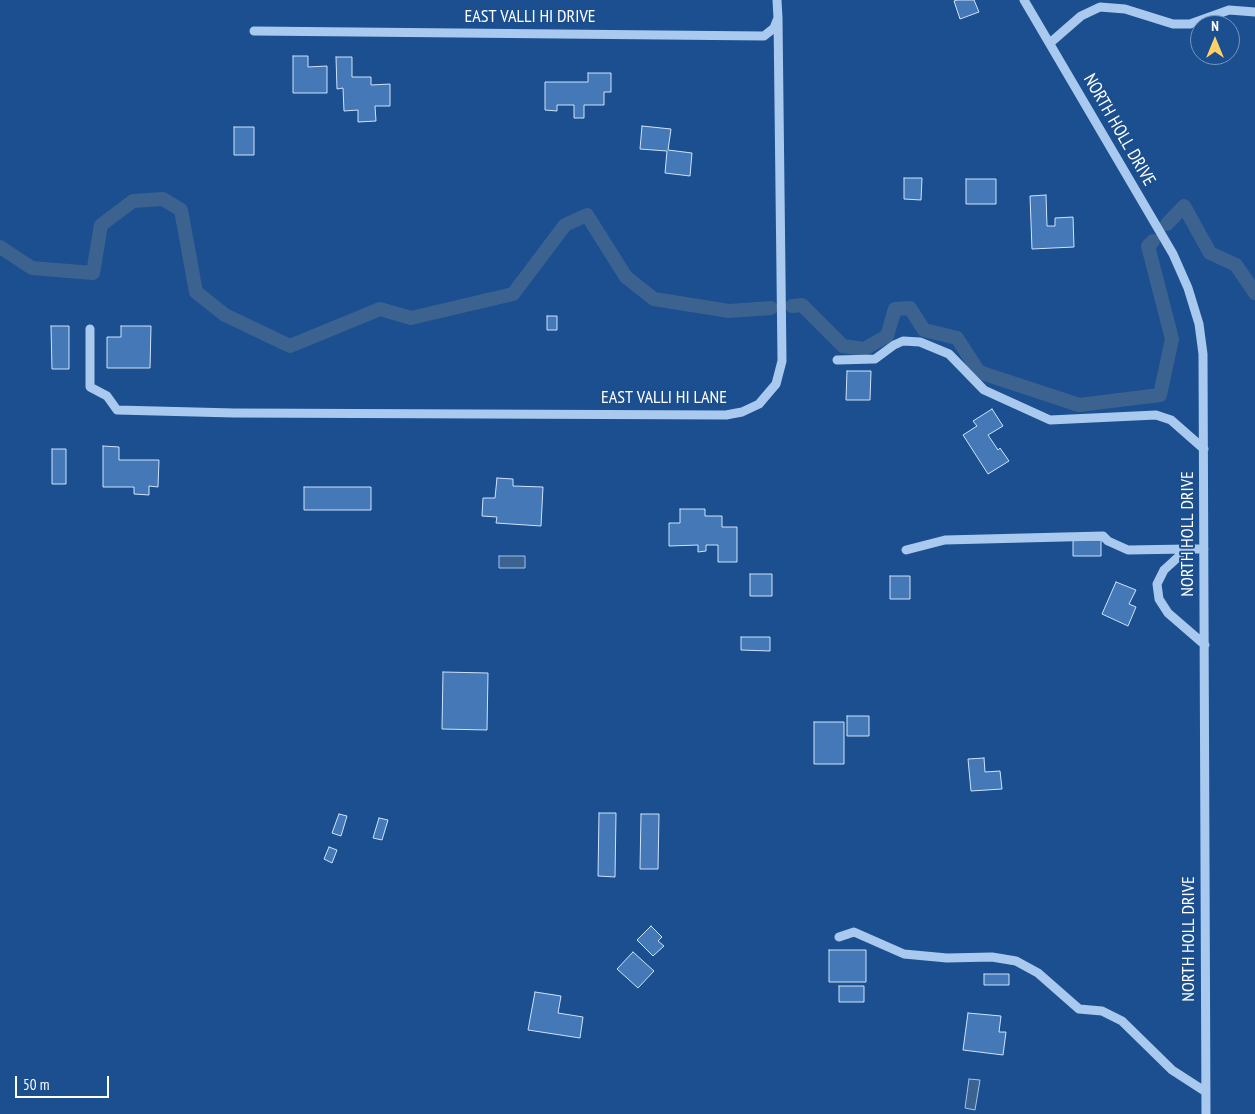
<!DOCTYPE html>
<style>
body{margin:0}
#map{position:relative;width:1255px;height:1114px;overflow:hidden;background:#1b4f8f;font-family:"PT Sans Narrow",sans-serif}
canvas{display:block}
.north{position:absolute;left:1190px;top:15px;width:50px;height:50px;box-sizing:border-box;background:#1b4f8f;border:1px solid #7695bc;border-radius:50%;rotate:0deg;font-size:14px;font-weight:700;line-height:20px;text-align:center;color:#fff}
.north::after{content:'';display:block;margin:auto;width:18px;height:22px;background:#ffd166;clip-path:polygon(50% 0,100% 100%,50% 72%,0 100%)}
.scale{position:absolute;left:15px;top:1076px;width:94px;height:22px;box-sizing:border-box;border:2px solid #fff;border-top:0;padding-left:6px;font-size:15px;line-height:18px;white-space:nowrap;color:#fff;-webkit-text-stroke:4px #1b4f8f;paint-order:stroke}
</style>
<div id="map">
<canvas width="1255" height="1114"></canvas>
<div class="north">N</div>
<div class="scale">50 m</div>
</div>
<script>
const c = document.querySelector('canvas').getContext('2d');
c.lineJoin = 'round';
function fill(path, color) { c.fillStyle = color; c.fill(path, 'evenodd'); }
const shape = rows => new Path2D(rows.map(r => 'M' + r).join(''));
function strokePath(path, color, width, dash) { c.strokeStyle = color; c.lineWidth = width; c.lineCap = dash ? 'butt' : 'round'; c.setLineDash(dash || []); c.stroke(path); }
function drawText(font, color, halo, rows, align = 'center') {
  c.font = font + ' "PT Sans Narrow",sans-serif'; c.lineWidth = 4; c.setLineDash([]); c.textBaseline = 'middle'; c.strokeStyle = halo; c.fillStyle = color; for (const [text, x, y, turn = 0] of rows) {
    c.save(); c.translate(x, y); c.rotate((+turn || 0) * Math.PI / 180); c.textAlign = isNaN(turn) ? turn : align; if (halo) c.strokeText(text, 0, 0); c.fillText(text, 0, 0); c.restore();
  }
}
const water = shape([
 [499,556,525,556,525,568,499,568,499,556],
 [969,1079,980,1080,975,1110,965,1108,969,1079]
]);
fill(water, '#3c6290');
strokePath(water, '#9cc4f0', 1);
strokePath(shape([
 [1167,224,1184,206,1210,253,1236,265,1255,293],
 [0,247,32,268,93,273,101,225,133,201,163,199,181,210,196,292,225,315,290,346,380,309,411,318,513,294,565,225,587,215,626,277,654,299,729,311,771,308],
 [792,306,802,305,843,346,864,349,887,336,895,309,910,308,924,330,957,338,979,372,1079,405,1160,395,1172,339,1148,246,1153,241]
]), '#3c6290', 14);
const building = shape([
 [957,0,974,0,979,12,960,19,954,1,957,0],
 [293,56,308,56,308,67,327,66,327,93,293,93,293,56],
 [336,57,352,57,352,77,371,77,371,85,390,84,390,106,375,106,376,121,358,122,358,110,344,111,343,88,337,89,336,57],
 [588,73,611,73,611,92,604,92,604,105,584,105,584,118,574,118,574,105,557,105,557,111,545,110,545,82,588,82,588,73],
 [642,126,671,129,668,150,692,153,690,176,665,173,667,151,640,149,642,126],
 [234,127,254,127,254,155,234,155,234,127],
 [904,178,922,178,921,200,904,199,904,178],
 [966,179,996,179,996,204,966,204,966,179],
 [1046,195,1047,226,1055,226,1055,218,1073,217,1074,247,1032,249,1030,196,1046,195],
 [547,316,557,316,557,330,547,330,547,316],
 [51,326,69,326,69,369,52,369,51,326],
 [121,326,151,326,150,368,107,368,107,337,121,337,121,326],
 [847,371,871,371,870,400,846,400,847,371],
 [992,409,1003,426,988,435,998,450,1000,448,1009,461,988,474,963,435,977,426,973,421,992,409],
 [103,446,119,447,119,460,159,460,158,487,149,486,149,495,134,494,134,487,103,487,103,446],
 [52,449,66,449,66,484,52,484,52,449],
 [497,478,513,479,513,486,543,487,541,526,496,523,497,517,482,516,483,498,495,498,497,478],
 [304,487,371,487,371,510,304,510,304,487],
 [680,509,705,509,705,516,722,516,722,527,737,527,737,562,718,562,718,545,706,545,706,551,698,552,698,545,669,546,669,523,680,523,680,509],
 [1073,540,1101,540,1101,556,1073,556,1073,540],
 [750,574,772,574,772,596,750,596,750,574],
 [890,576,910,576,910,599,890,599,890,576],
 [1116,582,1136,590,1129,604,1136,607,1128,626,1102,614,1116,582],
 [741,637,770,637,770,651,741,650,741,637],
 [443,672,488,673,487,730,442,729,443,672],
 [847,716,869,716,869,736,847,736,847,716],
 [814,722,844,722,844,764,814,764,814,722],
 [984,758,985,772,1000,771,1002,789,971,791,968,759,984,758],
 [599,813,616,813,615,877,598,876,599,813],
 [339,814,347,816,341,836,332,833,339,814],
 [641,814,659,814,658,869,640,869,641,814],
 [379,818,388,820,382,840,373,838,379,818],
 [329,847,337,850,332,863,324,859,329,847],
 [651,926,662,937,658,941,664,946,653,956,637,940,651,926],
 [829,950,866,950,866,982,829,982,829,950],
 [633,952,654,971,638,988,617,969,633,952],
 [984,974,1009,974,1009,985,984,985,984,974],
 [839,986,864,986,864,1002,839,1002,839,986],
 [535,992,561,996,558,1013,583,1017,580,1038,528,1030,535,992],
 [968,1013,1001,1016,999,1032,1006,1032,1003,1055,963,1050,968,1013]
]);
fill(building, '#4478b7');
strokePath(building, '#cfe3fa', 1);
strokePath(shape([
 [1024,0,1173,254,1188,288,1199,324,1203,354,1206,1114],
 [254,31,764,36,774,28,778,18,777,0],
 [1050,43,1081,16,1100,7,1125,9,1173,24,1190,24,1229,10,1255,12],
 [90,329,90,387,107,396,117,410,234,413,726,415,742,412,759,404,776,384,782,361,778,18],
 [837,360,875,359,894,345,903,341,920,342,949,354,984,390,1050,420,1156,415,1171,420,1204,449],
 [1204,549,1187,549,1164,570,1157,584,1159,599,1168,613,1205,645],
 [906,550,945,540,1103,536,1108,541,1128,550,1187,549],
 [839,937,854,932,904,954,947,958,992,957,1016,961,1038,973,1079,1009,1102,1011,1122,1021,1172,1070,1206,1092]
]), '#a9c9ee', 9);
drawText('18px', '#fff', '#1b4f8f', [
 ["EAST VALLI HI DRIVE",530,17],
 ["NORTH HOLL DRIVE",1119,130,60],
 ["EAST VALLI HI LANE",664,398],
 ["NORTH HOLL DRIVE",1188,534,-90],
 ["NORTH HOLL DRIVE",1189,939,-90]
]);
</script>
